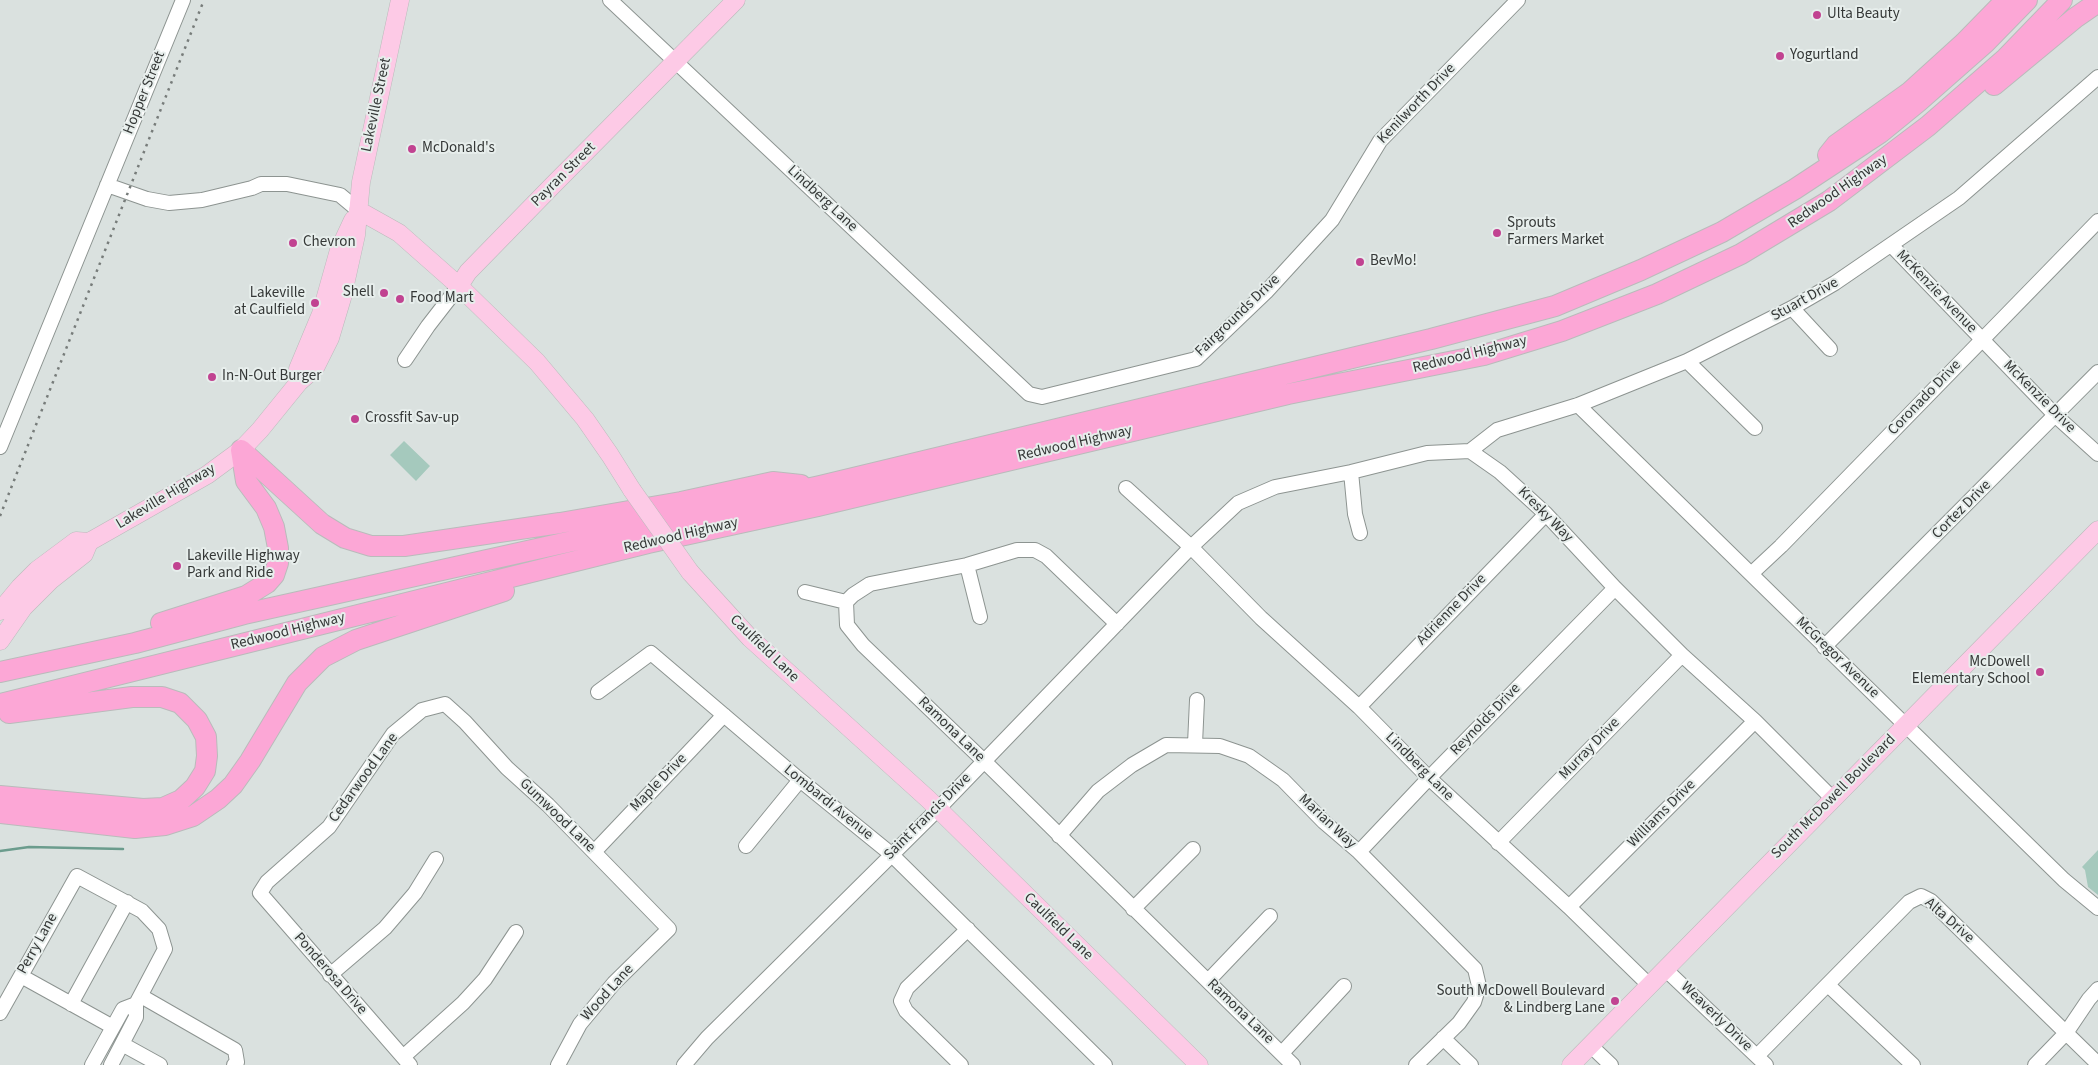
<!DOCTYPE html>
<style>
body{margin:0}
canvas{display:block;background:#dae1df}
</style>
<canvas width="2098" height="1065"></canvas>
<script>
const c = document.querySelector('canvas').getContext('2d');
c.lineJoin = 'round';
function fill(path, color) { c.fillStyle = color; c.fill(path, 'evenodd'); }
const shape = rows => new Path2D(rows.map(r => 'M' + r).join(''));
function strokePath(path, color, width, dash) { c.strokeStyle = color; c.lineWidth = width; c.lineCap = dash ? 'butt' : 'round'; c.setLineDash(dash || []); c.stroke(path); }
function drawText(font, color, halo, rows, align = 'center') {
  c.font = font + ' "Source Sans 3",sans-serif'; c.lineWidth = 4; c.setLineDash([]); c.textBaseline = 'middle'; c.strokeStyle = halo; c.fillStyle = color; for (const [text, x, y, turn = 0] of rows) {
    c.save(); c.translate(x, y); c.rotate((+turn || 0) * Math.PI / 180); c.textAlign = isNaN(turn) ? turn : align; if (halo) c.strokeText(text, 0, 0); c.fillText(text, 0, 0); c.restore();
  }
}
fill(shape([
 [404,441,430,466,416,481,390,455],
 [2098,850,2098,895,2088,887,2085,870,2082,867]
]), '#a5c9bd');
strokePath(shape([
 [0,851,29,847,123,849]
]), '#6b9c8d', 2.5);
const minor = shape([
 [610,0,1029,394,1042,397,1196,359,1266,292,1332,220,1380,141,1518,0],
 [107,185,147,199,169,203,202,200,252,188,261,184,287,184,340,195,358,210],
 [1891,245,2056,416,2098,454],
 [1792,308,1830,349],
 [405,360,428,326,459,286],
 [1687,361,1755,428],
 [1578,405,2064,880,2098,908],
 [0,447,183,0],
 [1470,451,1497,430,1578,405,1687,361,1792,308,1835,283,1959,198,2098,77],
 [1351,472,1355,514,1360,533],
 [1126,488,1191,547,1261,618,1359,707,1429,778,1569,907,1649,985],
 [967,565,980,617],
 [1751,574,1781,546,2098,221],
 [805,592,846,602],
 [1117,624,1046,556,1035,550,1017,550,967,565,870,584,853,595,846,602,847,625,863,645,984,761,1293,1065],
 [1824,647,2098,372],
 [598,692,651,653,800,780,891,854,1105,1065],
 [1359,707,1546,514],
 [1195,744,1197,700],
 [1059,836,1098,791,1132,765,1166,745,1220,746,1249,756,1283,780,1324,822,1359,852,1475,969,1479,986,1474,1002,1459,1023,1416,1065],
 [1498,843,1682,655],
 [746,846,800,780],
 [594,852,724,715],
 [1359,852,1429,778,1615,588],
 [1569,907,1755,721],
 [1133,909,1193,849],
 [1665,969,1766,1065],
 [330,975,385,928,415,893,436,859],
 [21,976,113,1027],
 [1208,981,1270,916],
 [1828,985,1913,1065],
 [141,996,235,1050,237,1062,234,1065],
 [71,1004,127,902],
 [0,1013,77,876,142,911,159,929,165,949,136,1004,136,1017,111,1065],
 [1443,1038,1471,1065],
 [122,1044,160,1065],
 [1590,1045,1611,1065],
 [1282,1053,1344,986],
 [1757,1056,1909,902,1921,896,1931,901,2098,1064],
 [403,1057,463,1003,485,979,516,932],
 [92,1065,123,1009,136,1004],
 [410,1065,260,893,267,882,329,827,393,734,422,710,445,704,465,722,507,768,548,805,669,929,614,983,580,1024,558,1065],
 [684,1065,707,1038,938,809,1191,547,1238,503,1275,487,1351,472,1427,453,1470,451,1500,472,1546,514,1615,588,1682,655,1755,721,1832,798],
 [961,1065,906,1011,901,1001,907,988,968,929],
 [2035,1065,2066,1033,2089,999,2098,989]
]);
const major = shape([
 [358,210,399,233,459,286,537,362,585,419,610,455,632,490],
 [459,286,468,272,551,187,736,0],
 [299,382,298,369,321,314,339,250,353,220],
 [690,572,750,638,928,799,1199,1065],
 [0,611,20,587,37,570,76,541,89,542,207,475,241,450,260,430,299,382,315,368,330,338,342,298,356,235,361,182,400,0],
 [0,641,23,608,51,580,84,554,89,542],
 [1571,1065,2098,530]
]);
const highway = shape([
 [1994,85,2075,18,2098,2],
 [1828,155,1836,145,1910,92,1964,43,2006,0],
 [241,450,322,524,345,538,371,546,404,546,560,523,681,502,773,482,801,485],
 [161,623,246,596,267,583,274,575,278,563,278,548,274,527,266,508,246,481,241,450],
 [0,672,135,643,244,614,820,486,1431,339,1555,306,1641,270,1722,232,1795,189,1880,133,1918,102,1985,43,2027,0],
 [0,704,648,543,818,506,1288,394,1484,355,1562,331,1657,294,1741,254,1829,201,1928,126,2006,58,2062,0],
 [0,796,143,809,163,808,181,800,195,787,205,771,207,756,206,737,197,720,180,703,162,697,132,697,9,713],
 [0,813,135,828,165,825,193,816,218,799,233,785,250,761,297,683,323,657,356,640,504,591]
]);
strokePath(minor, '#8d9491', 16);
strokePath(major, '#babbbb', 19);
strokePath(highway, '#babbbb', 22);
strokePath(minor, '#fff', 14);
strokePath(major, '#fdcae6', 18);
strokePath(highway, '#fca7d6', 20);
strokePath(shape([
 [0,516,204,0]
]), '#777c7a', 2.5, [2.5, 5]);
const majorBridge = shape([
 [632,490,690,572]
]);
strokePath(majorBridge, '#babbbb', 19, []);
strokePath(majorBridge, '#fdcae6', 18);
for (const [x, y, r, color] of [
 [1817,15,5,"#c14391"],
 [1780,56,5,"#c14391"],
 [412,149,5,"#c14391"],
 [1497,233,5,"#c14391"],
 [293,243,5,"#c14391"],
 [1360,262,5,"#c14391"],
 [384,293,5,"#c14391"],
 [400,299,5,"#c14391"],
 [315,303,5,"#c14391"],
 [212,377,5,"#c14391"],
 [355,419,5,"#c14391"],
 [177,566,5,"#c14391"],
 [2040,672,5,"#c14391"],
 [1615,1001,5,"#c14391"]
]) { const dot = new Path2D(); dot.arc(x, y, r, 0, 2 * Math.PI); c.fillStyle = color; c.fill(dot); strokePath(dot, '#e7eeec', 2); }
drawText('15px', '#353837', '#e7eeec', [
 ["Ulta Beauty",1827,15],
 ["Yogurtland",1790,56],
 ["McDonald's",422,149],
 ["Sprouts",1507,224],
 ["Farmers Market",1507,241],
 ["Chevron",303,243],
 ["BevMo!",1370,262],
 ["Shell",374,293,"right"],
 ["Lakeville",305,294,"right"],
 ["at Caulfield",305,311,"right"],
 ["Food Mart",410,299],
 ["In-N-Out Burger",222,377],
 ["Crossfit Sav-up",365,419],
 ["Lakeville Highway",187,557],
 ["Park and Ride",187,574],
 ["McDowell",2030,663,"right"],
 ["Elementary School",2030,680,"right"],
 ["South McDowell Boulevard",1605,992,"right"],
 ["& Lindberg Lane",1605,1009,"right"]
], 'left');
drawText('15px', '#353837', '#e7eeec', [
 ["Hopper Street",145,93,-68],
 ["Kenilworth Drive",1417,104,-46],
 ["Lakeville Street",377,105,-78],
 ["Payran Street",564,175,-45],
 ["Redwood Highway",1838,192,-35],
 ["Lindberg Lane",822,199,43],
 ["McKenzie Avenue",1936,292,46],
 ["Stuart Drive",1805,300,-29],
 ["Fairgrounds Drive",1238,316,-44],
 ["Redwood Highway",1470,355,-14],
 ["McKenzie Drive",2039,397,45],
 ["Coronado Drive",1925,398,-46],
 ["Redwood Highway",1075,444,-13],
 ["Lakeville Highway",166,497,-31],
 ["Cortez Drive",1962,510,-45],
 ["Kresky Way",1545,515,45],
 ["Redwood Highway",681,536,-13],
 ["Adrienne Drive",1452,610,-46],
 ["Redwood Highway",288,632,-14],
 ["Caulfield Lane",764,649,44],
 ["McGregor Avenue",1837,658,44],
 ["Reynolds Drive",1486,720,-46],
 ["Ramona Lane",951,730,44],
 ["Murray Drive",1590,749,-46],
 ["Lindberg Lane",1419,767,45],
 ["Cedarwood Lane",364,778,-54],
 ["Maple Drive",659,783,-46],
 ["South McDowell Boulevard",1834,797,-45],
 ["Lombardi Avenue",828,803,39],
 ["Williams Drive",1662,814,-45],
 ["Gumwood Lane",557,816,44],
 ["Saint Francis Drive",928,817,-45],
 ["Marian Way",1327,822,43],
 ["Alta Drive",1949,921,41],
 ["Caulfield Lane",1058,927,44],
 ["Perry Lane",38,944,-61],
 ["Ponderosa Drive",330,974,49],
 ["Wood Lane",608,993,-48],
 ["Ramona Lane",1240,1012,44],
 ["Weaverly Drive",1716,1017,44]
]);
</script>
